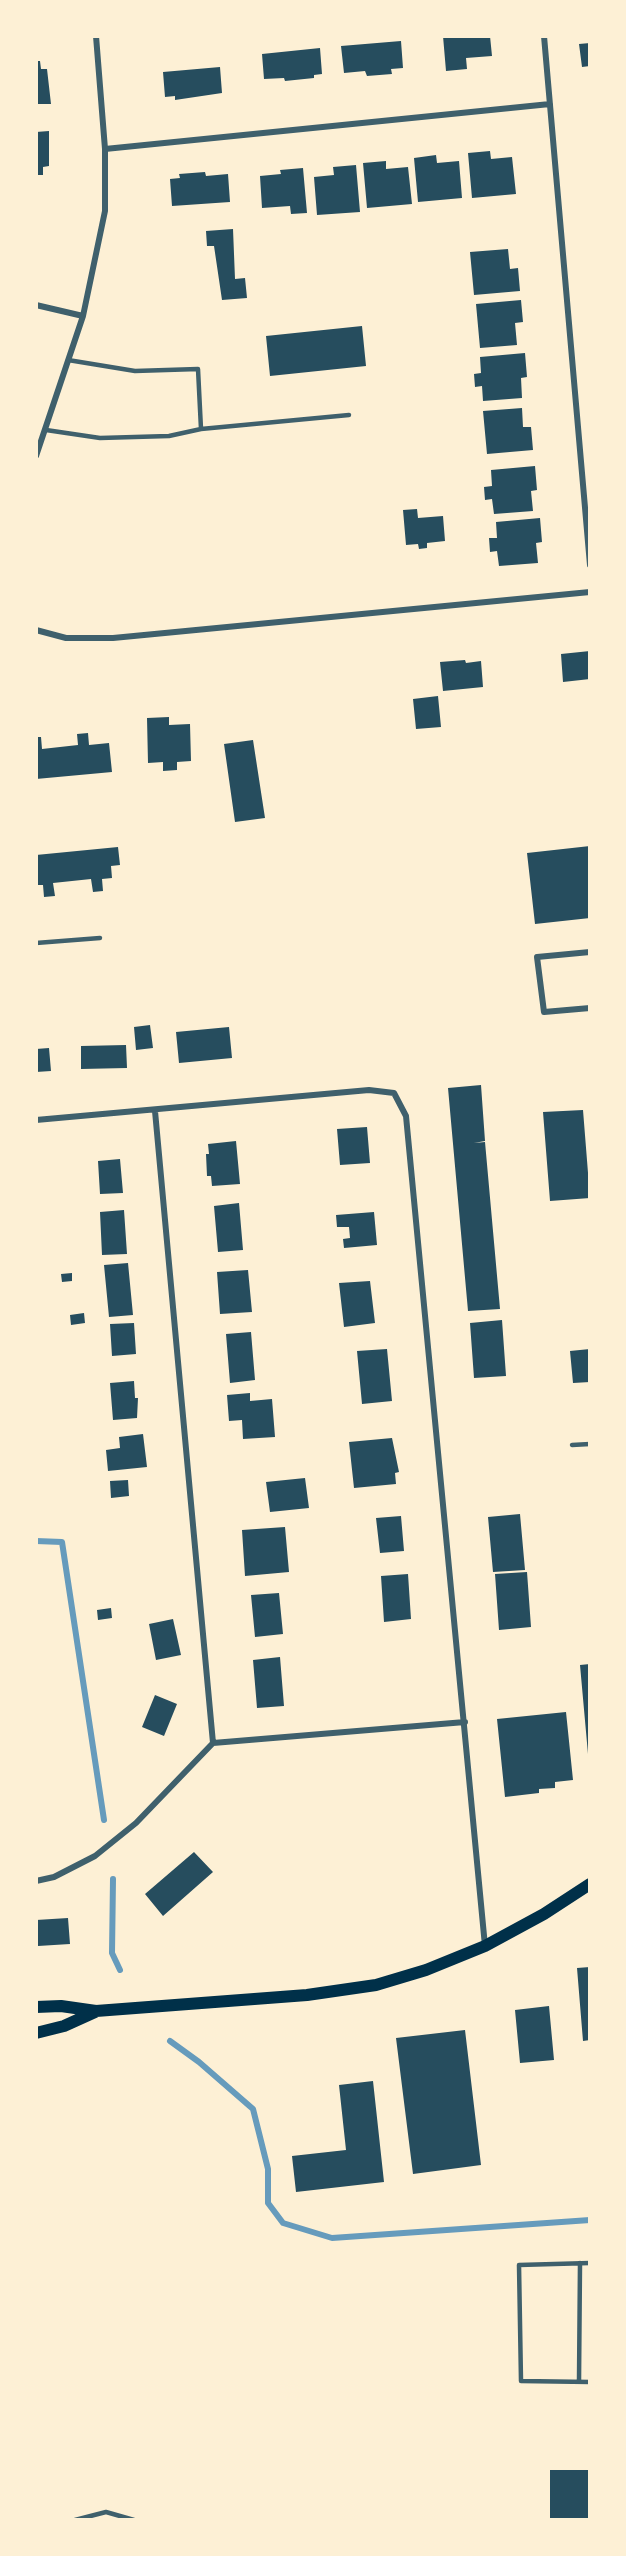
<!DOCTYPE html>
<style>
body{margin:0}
#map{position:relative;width:626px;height:2556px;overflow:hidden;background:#fdf0d5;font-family:"IBM Plex Sans",sans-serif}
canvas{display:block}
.frame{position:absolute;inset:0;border:38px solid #fdf0d5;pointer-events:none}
</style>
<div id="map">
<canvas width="626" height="2556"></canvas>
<div class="frame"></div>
</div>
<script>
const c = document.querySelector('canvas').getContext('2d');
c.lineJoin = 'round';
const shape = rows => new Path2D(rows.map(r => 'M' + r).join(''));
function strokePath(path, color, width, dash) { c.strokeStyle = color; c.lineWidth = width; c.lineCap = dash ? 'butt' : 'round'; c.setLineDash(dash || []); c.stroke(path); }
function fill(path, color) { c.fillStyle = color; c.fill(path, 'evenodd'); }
strokePath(shape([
 [36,1541,62,1542,104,1820],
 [113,1879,112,1953,120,1970],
 [170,2041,199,2062,253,2109,268,2169,268,2203,283,2223,332,2238,590,2220]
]), '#669bbc', 6);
fill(shape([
 [443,36,490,36,492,56,466,58,467,69,446,71],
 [401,41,403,68,391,69,392,74,367,76,365,71,344,73,341,46],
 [590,43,590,66,582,67,579,44],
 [320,48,322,74,314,75,314,78,285,81,284,78,264,79,262,54],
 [36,61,40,61,41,69,47,69,51,104,36,104],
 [220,67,222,93,175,100,175,96,165,97,163,72],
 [49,131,49,166,43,167,43,175,36,175,36,132],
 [490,151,491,159,512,157,516,194,472,198,468,153],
 [436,155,437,163,459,161,462,198,418,202,414,158],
 [386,161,386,169,408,167,412,204,367,208,363,163],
 [356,165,360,212,317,215,314,177,334,175,333,167],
 [303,168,307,213,291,214,290,206,262,208,260,176,281,174,280,170],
 [205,172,206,176,228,174,230,202,172,206,170,179,180,178,179,174],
 [233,229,235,279,245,278,247,298,222,300,214,246,207,246,206,231],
 [508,249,510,269,518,268,520,291,474,295,470,252],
 [521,300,523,322,515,323,517,345,480,348,476,304],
 [362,326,366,366,270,376,266,336],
 [525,353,527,377,521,378,522,398,483,401,482,386,475,387,474,374,481,373,480,357],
 [522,408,523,427,531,427,533,450,487,454,483,411],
 [535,466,537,490,531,491,533,511,494,514,492,499,485,500,484,487,492,486,491,470],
 [417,509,418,518,443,516,445,541,427,543,427,548,419,549,418,544,406,545,403,510],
 [540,518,542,542,536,543,538,563,499,566,497,551,490,552,489,538,497,538,496,522],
 [590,651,590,679,563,682,561,654],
 [465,660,466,663,481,661,483,687,443,691,440,662],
 [438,696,441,727,416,729,413,699],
 [169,717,169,725,190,724,191,761,177,762,177,770,163,771,163,762,148,763,147,718],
 [88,733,89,745,109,743,112,772,36,779,36,737,41,737,42,749,78,745,77,734],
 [253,740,265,818,235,822,224,744],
 [590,846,590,918,535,924,527,853],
 [118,847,120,865,111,866,112,878,102,879,103,891,93,892,91,879,53,883,55,896,44,897,43,885,36,885,36,855],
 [150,1025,153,1048,136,1050,134,1027],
 [229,1027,232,1058,179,1063,176,1032],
 [126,1045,127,1068,81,1069,81,1046],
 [49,1048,51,1071,36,1072,36,1049],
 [481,1085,485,1141,474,1143,485,1142,500,1309,468,1311,448,1088],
 [583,1110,590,1198,550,1201,543,1112],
 [367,1127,370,1163,340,1165,337,1129],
 [236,1141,240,1184,212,1186,211,1176,207,1176,206,1154,209,1154,208,1144],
 [120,1159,123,1193,100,1194,98,1161],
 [239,1203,243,1250,218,1252,214,1206],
 [124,1210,127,1254,102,1255,100,1212],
 [374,1212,377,1245,344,1248,343,1239,350,1238,349,1227,337,1227,336,1215],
 [128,1263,133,1315,109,1317,104,1265],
 [248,1270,252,1312,220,1314,217,1272],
 [72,1273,72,1281,62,1282,61,1274],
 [370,1281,375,1323,344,1327,339,1283],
 [84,1313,85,1323,71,1325,70,1315],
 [502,1320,506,1376,474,1378,470,1323],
 [134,1323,136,1354,112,1356,110,1324],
 [251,1332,255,1380,230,1383,226,1334],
 [387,1349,392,1401,362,1404,357,1351],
 [590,1349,590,1382,573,1383,570,1351],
 [134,1381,135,1398,138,1398,137,1418,113,1420,110,1383],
 [250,1393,250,1401,272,1399,275,1437,243,1439,242,1420,229,1421,227,1395],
 [143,1434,147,1467,108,1471,106,1450,120,1448,119,1437],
 [392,1438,399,1472,395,1473,396,1484,354,1488,349,1442],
 [305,1478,309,1508,270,1512,266,1482],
 [128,1480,129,1496,111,1498,110,1481],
 [520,1514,525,1570,493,1572,488,1517],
 [401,1516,404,1551,380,1553,376,1518],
 [285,1527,289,1572,245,1576,242,1530],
 [527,1572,531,1627,499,1630,495,1574],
 [408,1574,411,1619,384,1622,381,1576],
 [279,1593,283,1634,255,1637,251,1595],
 [111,1608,112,1618,98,1620,97,1610],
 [173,1619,181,1655,156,1660,149,1624],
 [280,1657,284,1706,257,1708,253,1660],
 [590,1664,590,1754,588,1754,580,1665],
 [155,1695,177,1704,164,1736,142,1727],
 [566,1712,573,1780,555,1782,555,1788,539,1789,539,1793,505,1797,497,1719],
 [194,1852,213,1872,163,1916,145,1894],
 [68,1918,70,1944,38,1946,36,1920],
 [590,1967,590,2040,583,2041,577,1968],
 [549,2006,554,2060,520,2063,515,2010],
 [465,2030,481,2165,413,2174,396,2038],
 [373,2081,384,2182,296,2192,292,2156,346,2150,339,2085],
 [550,2470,590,2470,590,2520,550,2520]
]), '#264d5e');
strokePath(shape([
 [201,429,349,415],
 [46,430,100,438,169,436,201,429,198,369,135,371,68,360],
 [36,943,100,938],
 [572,1445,590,1444],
 [590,2263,519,2265,521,2381,590,2382],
 [579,2381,580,2263],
 [75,2520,106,2512,134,2520]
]), '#3f606c', 4.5);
strokePath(shape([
 [544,36,590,565],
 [105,149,550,104],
 [36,305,83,316],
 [36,456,83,316,105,211,105,149,96,36],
 [36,630,66,638,113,638,590,592],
 [590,952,537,957,544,1012,590,1008],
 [36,1120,369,1090,394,1093,406,1116,485,1946],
 [213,1743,465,1722],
 [36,1881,54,1877,95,1856,136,1823,213,1743,155,1111]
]), '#3f606c', 6);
strokePath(shape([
 [36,2007,61,2006,96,2011,307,1995,376,1985,426,1970,485,1946,544,1914,590,1884],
 [36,2033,64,2026,95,2012]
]), '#003049', 12);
</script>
